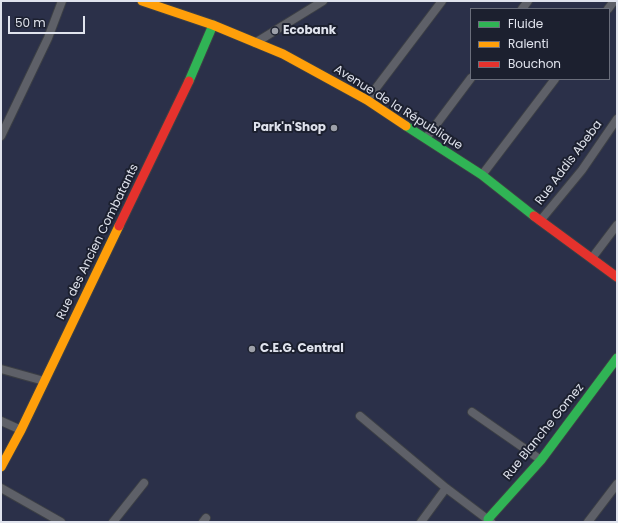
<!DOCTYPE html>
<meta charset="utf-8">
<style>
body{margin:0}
#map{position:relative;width:618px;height:523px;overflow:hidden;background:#20232b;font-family:Poppins,sans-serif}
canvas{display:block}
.frame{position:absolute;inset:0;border:2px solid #e0e3ed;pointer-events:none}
.legend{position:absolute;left:470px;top:8px;width:140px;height:72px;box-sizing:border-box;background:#1c202f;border:1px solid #6a6e7b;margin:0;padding:5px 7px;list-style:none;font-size:12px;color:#e0e3ed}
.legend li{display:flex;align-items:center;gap:8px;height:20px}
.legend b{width:20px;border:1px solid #6a6e7b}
.scale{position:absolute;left:8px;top:16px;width:77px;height:18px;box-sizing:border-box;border:2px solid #e0e3ed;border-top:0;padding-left:5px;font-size:12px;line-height:14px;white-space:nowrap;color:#e0e3ed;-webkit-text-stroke:3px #1c202f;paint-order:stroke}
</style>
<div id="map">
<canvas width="618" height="523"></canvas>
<div class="frame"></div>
<ul class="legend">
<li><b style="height:5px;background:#30b455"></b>Fluide</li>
<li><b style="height:5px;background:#ff9f0a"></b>Ralenti</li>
<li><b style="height:5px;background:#e5322d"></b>Bouchon</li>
</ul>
<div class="scale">50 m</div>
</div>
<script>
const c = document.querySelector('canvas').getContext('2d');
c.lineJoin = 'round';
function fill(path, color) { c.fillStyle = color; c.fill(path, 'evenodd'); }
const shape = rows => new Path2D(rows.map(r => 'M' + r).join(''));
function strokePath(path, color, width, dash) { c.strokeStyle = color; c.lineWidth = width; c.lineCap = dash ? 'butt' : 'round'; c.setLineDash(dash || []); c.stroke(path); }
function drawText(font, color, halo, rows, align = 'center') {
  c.font = font + ' Poppins,sans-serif'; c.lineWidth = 4; c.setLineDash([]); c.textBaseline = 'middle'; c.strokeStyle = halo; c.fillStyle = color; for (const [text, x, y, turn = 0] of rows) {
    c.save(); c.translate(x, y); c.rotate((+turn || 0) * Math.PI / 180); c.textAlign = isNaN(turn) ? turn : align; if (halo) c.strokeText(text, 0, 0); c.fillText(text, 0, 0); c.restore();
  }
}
fill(shape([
 [1,1,617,1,617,522,1,522],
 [471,9,609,9,609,79,471,79]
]), '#2b3049');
const street = shape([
 [522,9,528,1],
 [608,9,614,1],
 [255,43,323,1],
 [367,100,442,1],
 [1,136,48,38,62,1],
 [426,138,471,78],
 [482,175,555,79],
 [540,221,582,170,617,119],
 [592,258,617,225],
 [1,369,44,381],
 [472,412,541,460],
 [360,416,446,488,491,522],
 [1,421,21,430],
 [1,488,61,522],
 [113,522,144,483],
 [203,522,206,518],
 [421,522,446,488],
 [588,522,617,484]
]);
const fast = shape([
 [189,81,213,25],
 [406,126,482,175,534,216],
 [488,519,541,460,617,358]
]);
const slow = shape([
 [142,1,213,25,283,54,367,100,406,126],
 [1,467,21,430,119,226]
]);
const jam = shape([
 [534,216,617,277],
 [119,226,189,81]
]);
strokePath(street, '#3c3f45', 10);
strokePath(fast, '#3c3f45', 11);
strokePath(slow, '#3c3f45', 11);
strokePath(jam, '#3c3f45', 11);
strokePath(street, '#5e6068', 8);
strokePath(fast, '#30b455', 9);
strokePath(slow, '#ff9f0a', 9);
strokePath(jam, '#e5322d', 9);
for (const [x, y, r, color] of [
 [275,31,4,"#9da0a9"],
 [334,128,4,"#9da0a9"],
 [252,349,4,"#9da0a9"]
]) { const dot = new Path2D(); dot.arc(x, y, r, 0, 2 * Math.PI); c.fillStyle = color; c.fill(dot); strokePath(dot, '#1c202f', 1.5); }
drawText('bold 12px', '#e0e3ed', '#1c202f', [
 ["Ecobank",283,31],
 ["Park'n'Shop",326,128,"right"],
 ["C.E.G. Central",260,349]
], 'left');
drawText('12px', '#e0e3ed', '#1c202f', [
 ["Avenue de la République",398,108,32],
 ["Rue Addis Abeba",569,163,-53],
 ["Rue des Ancien Combatants",98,242,-64],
 ["Rue Blanche Gomez",544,432,-51]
]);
</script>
